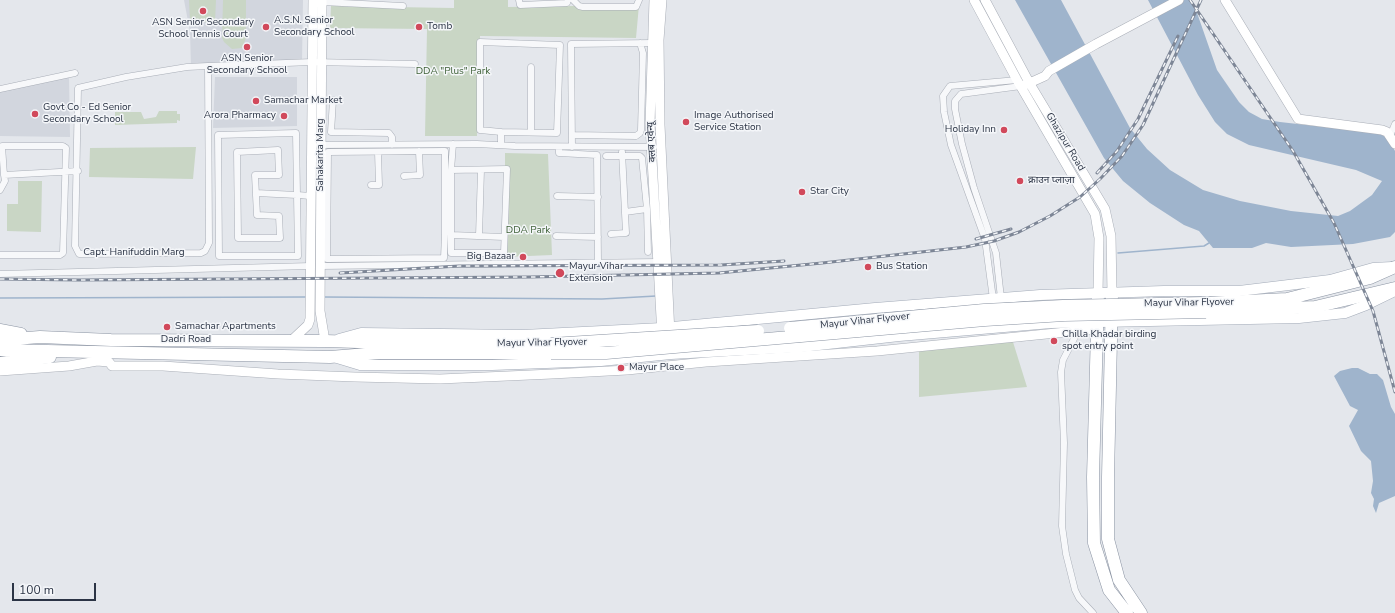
<!DOCTYPE html>
<meta charset="utf-8">
<style>
body{margin:0}
#map{position:relative;width:1395px;height:613px;overflow:hidden;background:#e4e7ec;font-family:"Nunito Sans",sans-serif}
canvas{display:block}
.scale{position:absolute;left:12px;top:583px;width:84px;height:18px;box-sizing:border-box;border:2px solid #2b3445;border-top:0;padding-left:5px;font-size:12px;line-height:14px;white-space:nowrap;color:#2b3445;-webkit-text-stroke:3px #f4f6f9;paint-order:stroke}
</style>
<div id="map">
<canvas width="1395" height="613"></canvas>
<div class="scale">100 m</div>
</div>
<script>
const c = document.querySelector('canvas').getContext('2d');
c.lineJoin = 'round';
function fill(path, color) { c.fillStyle = color; c.fill(path, 'evenodd'); }
const shape = rows => new Path2D(rows.map(r => 'M' + r).join(''));
function strokePath(path, color, width, dash) { c.strokeStyle = color; c.lineWidth = width; c.lineCap = dash ? 'butt' : 'round'; c.setLineDash(dash || []); c.stroke(path); }
function drawText(font, color, halo, rows, align = 'center') {
  c.font = font + ' "Nunito Sans","Noto Sans Devanagari",sans-serif'; c.lineWidth = 3; c.setLineDash([]); c.textBaseline = 'middle'; c.strokeStyle = halo; c.fillStyle = color; for (const [text, x, y, turn = 0] of rows) {
    c.save(); c.translate(x, y); c.rotate((+turn || 0) * Math.PI / 180); c.textAlign = isNaN(turn) ? turn : align; if (halo) c.strokeText(text, 0, 0); c.fillText(text, 0, 0); c.restore();
  }
}
fill(shape([
 [184,0,303,0,302,62,191,67,190,32],
 [69,76,70,137,0,136,0,91],
 [215,77,297,77,297,126,213,128]
]), '#d2d6de');
fill(shape([
 [189,0,216,0,215,23,190,21],
 [223,0,246,0,246,38,242,48,232,49,224,42,222,38],
 [454,0,508,0,508,7,639,5,636,38,480,36,477,136,425,136,427,29,330,28,331,6,454,8],
 [159,111,177,111,177,114,180,114,180,121,177,120,177,123,115,125,115,112,141,112,144,119,156,117],
 [196,147,193,179,89,177,90,148],
 [505,153,548,154,552,255,505,257],
 [18,181,42,181,41,232,7,231,7,204,18,204],
 [1013,342,1027,387,919,397,919,348]
]), '#c9d6c5');
fill(shape([
 [1015,0,1061,0,1130,128,1147,149,1170,170,1203,190,1240,201,1291,211,1338,216,1350,211,1372,195,1382,181,1356,170,1249,145,1227,134,1215,122,1198,95,1148,0,1191,0,1196,10,1217,70,1239,102,1249,112,1262,119,1280,122,1386,134,1395,151,1395,232,1390,237,1353,244,1291,247,1266,243,1252,248,1213,248,1199,231,1184,225,1150,203,1123,181,1104,158],
 [1352,368,1358,368,1370,374,1377,374,1383,380,1391,407,1395,414,1395,496,1379,503,1376,513,1373,506,1374,499,1371,493,1373,481,1371,461,1361,451,1349,426,1358,410,1350,406,1334,376,1340,371]
]), '#9fb4cc');
strokePath(shape([
 [1118,253,1204,246,1209,243],
 [324,297,602,299,656,296],
 [0,298,306,297]
]), '#9fb4cc', 1.5);
const street = shape([
 [519,0,520,5,567,3,568,0],
 [573,0,579,6,583,7,636,7,639,0],
 [322,2,403,6],
 [208,66,209,243,205,251,201,253,79,254,75,246,78,88,126,77,187,67,208,66],
 [208,66,312,62,415,64],
 [531,67,531,132],
 [0,89,75,73],
 [333,100,331,132,389,133,392,137,392,145],
 [572,135,636,136,640,133,641,130,643,53,640,43],
 [1390,136,1395,124],
 [319,145,477,144,515,146,654,147],
 [501,145,501,132,480,130,480,42,560,45,557,133,501,132],
 [559,147,559,153,597,155,598,262],
 [572,147,571,44,652,43],
 [278,150,279,175,255,175,257,215,279,216,280,238,238,238,237,152,278,150],
 [445,151,445,234,444,258,327,259,328,152,445,151],
 [606,156,640,156,642,158,647,209,648,252],
 [451,170,507,169,504,253,451,253,451,170,453,144],
 [404,176,420,175,419,151],
 [371,185,379,185,378,152],
 [0,190,5,181,4,175,78,171],
 [256,193,297,195,296,133,218,135,219,256,298,256,297,195,311,196],
 [557,196,598,197],
 [625,212,647,209],
 [611,234,626,233,622,152],
 [451,235,504,237],
 [479,236,481,170],
 [556,236,598,237],
 [0,255,60,255,63,253,66,148,63,146,2,146,4,175],
 [320,266,658,262],
 [0,274,311,266],
 [1001,298,996,253,974,188,962,144,955,109,955,101,961,94,1021,86],
 [993,299,985,239,951,145,944,112,943,96,950,86,1017,80],
 [1078,331,1063,360,1061,372,1064,443,1062,526,1066,554,1075,590,1079,598,1093,613]
]);
const secondary = shape([
 [322,0,320,311,325,341],
 [654,0,650,124,662,335],
 [662,0,659,40,660,125,670,334],
 [974,0,1017,80,1095,214,1099,238,1098,293],
 [985,0,1030,84,1105,209,1111,236,1112,293],
 [1225,0,1298,119,1382,130,1387,132,1395,144],
 [1025,85,1045,76,1049,71,1096,44,1179,0],
 [292,340,308,325,310,319,313,0],
 [0,371,69,366,97,361,109,362,112,366,163,366,278,374,355,377,440,379,552,374,627,370,706,362,877,351,1096,329]
]);
const primary = shape([
 [339,339,361,333,523,335,662,328,875,308,1040,295,1164,291,1239,291,1330,280,1373,268,1392,267],
 [337,358,360,365,492,365,601,361,671,354,801,347,899,336,1051,323,1299,318,1345,313,1366,305,1395,291]
]);
const highway = shape([
 [1098,293,1093,477,1094,543,1109,590,1127,613],
 [1112,293,1108,477,1108,539,1119,580,1141,613],
 [1205,303,1287,299,1370,278,1395,267],
 [1206,312,1315,307,1395,288],
 [0,330,21,334],
 [0,340,40,337,111,340,325,341,424,344,551,344],
 [0,350,330,357,380,353,551,353],
 [0,363,50,357]
]);
strokePath(street, '#a9aeb7', 7);
strokePath(secondary, '#a9aeb7', 10);
strokePath(primary, '#a3abb8', 11);
strokePath(highway, '#8b94a3', 13);
strokePath(street, '#f7f8fa', 6);
strokePath(secondary, '#fff', 9);
strokePath(primary, '#fff', 10);
strokePath(highway, '#fff', 12);
const rail = shape([
 [1190,0,1293,151,1334,223,1373,311,1395,392],
 [1097,173,1117,151,1138,119,1178,36],
 [976,239,1011,229],
 [340,273,459,266,721,265,784,261],
 [0,279,79,280,530,277,719,273,822,263,966,247,994,241,1019,232,1050,216,1080,197,1100,179,1122,156,1143,125,1201,0]
]);
strokePath(rail, '#7d8696', 3);
strokePath(rail, '#f4f6f9', 1.5, [4.5]);
const highwayBridge = shape([
 [790,328,984,310,1063,306,1205,303],
 [551,344,758,331],
 [551,353,606,353,985,320,1064,315,1206,312]
]);
strokePath(highwayBridge, '#8b94a3', 13, []);
strokePath(highwayBridge, '#fff', 12);
for (const [x, y, r, color] of [
 [203,11,4,"#d1495b"],
 [266,27,4,"#d1495b"],
 [419,27,4,"#d1495b"],
 [247,47,4,"#d1495b"],
 [256,101,4,"#d1495b"],
 [35,114,4,"#d1495b"],
 [284,116,4,"#d1495b"],
 [686,122,4,"#d1495b"],
 [1004,130,4,"#d1495b"],
 [1020,181,4,"#d1495b"],
 [802,192,4,"#d1495b"],
 [523,257,4,"#d1495b"],
 [868,267,4,"#d1495b"],
 [560,273,5,"#d1495b"],
 [167,327,4,"#d1495b"],
 [1054,341,4,"#d1495b"],
 [621,368,4,"#d1495b"]
]) { const dot = new Path2D(); dot.arc(x, y, r, 0, 2 * Math.PI); c.fillStyle = color; c.fill(dot); strokePath(dot, '#f4f6f9', 1.5); }
drawText('10px', '#2b3445', '#f4f6f9', [
 ["A.S.N. Senior",274,21],
 ["Secondary School",274,33],
 ["ASN Senior Secondary",203,23,"center"],
 ["School Tennis Court",203,35,"center"],
 ["Tomb",427,27],
 ["ASN Senior",247,59,"center"],
 ["Secondary School",247,71,"center"],
 ["Samachar Market",264,101],
 ["Govt Co - Ed Senior",43,108],
 ["Secondary School",43,120],
 ["Arora Pharmacy",276,116,"right"],
 ["Image Authorised",694,116],
 ["Service Station",694,128],
 ["Holiday Inn",996,130,"right"],
 ["क्राउन प्लाज़ा",1028,181],
 ["Star City",810,192],
 ["Big Bazaar",515,257,"right"],
 ["Mayur Vihar",569,267],
 ["Extension",569,279],
 ["Bus Station",876,267],
 ["Samachar Apartments",175,327],
 ["Chilla Khadar birding",1062,335],
 ["spot entry point",1062,347],
 ["Mayur Place",629,368]
], 'left');
drawText('10px', '#3f6138', '#f4f6f9', [
 ["DDA \"Plus\" Park",453,72],
 ["DDA Park",528,231]
]);
drawText('10px', '#2b3445', '#f4f6f9', [
 ["क्लब एवेन्यू",652,142,-93],
 ["Ghazipur Road",1065,142,59],
 ["Sahakarita Marg",321,155,-90],
 ["Capt. Hanifuddin Marg",134,253],
 ["Mayur Vihar Flyover",1189,303,-1],
 ["Mayur Vihar Flyover",865,321,-6],
 ["Dadri Road",186,340],
 ["Mayur Vihar Flyover",542,343,-1]
]);
</script>
